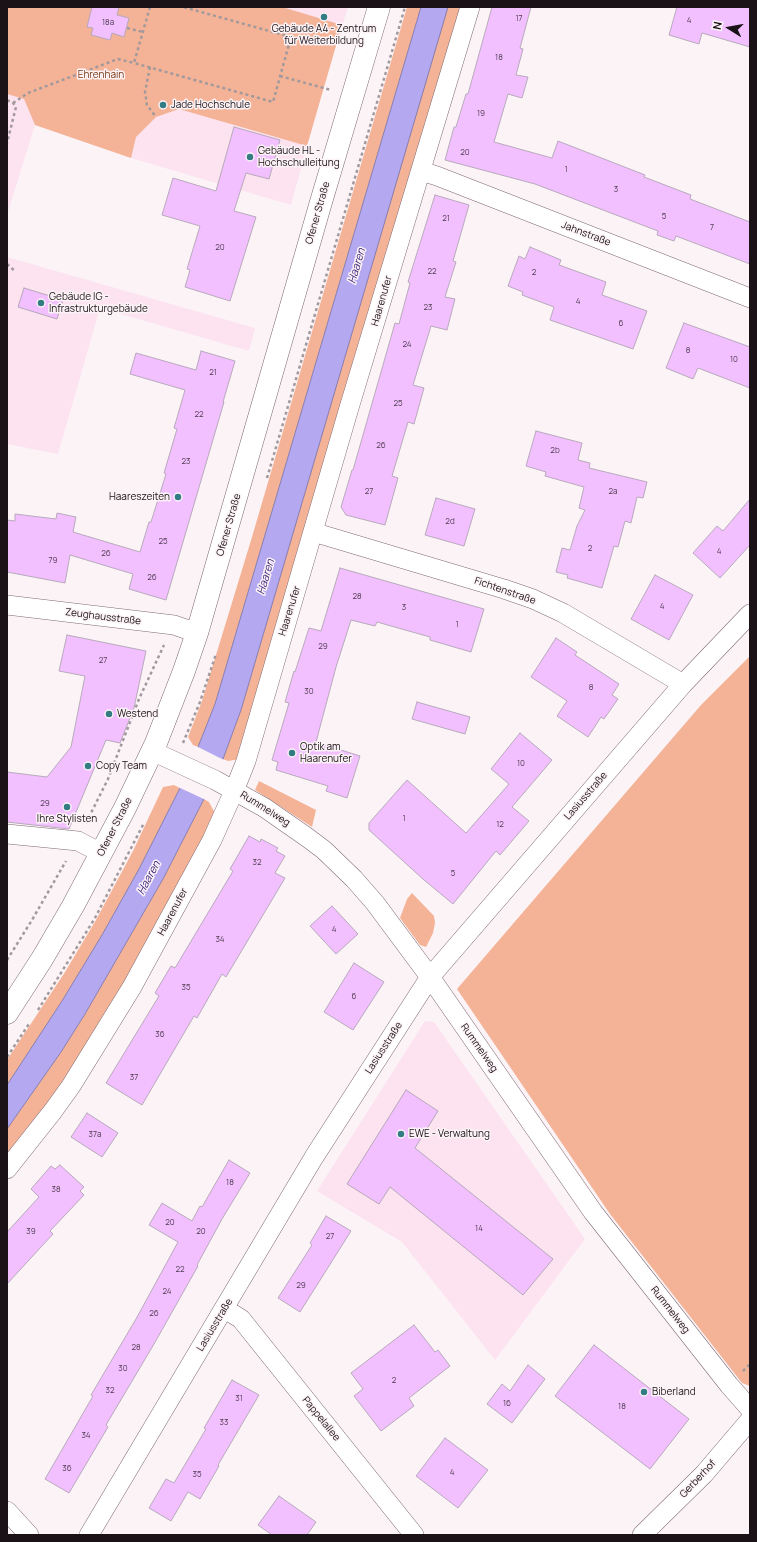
<!DOCTYPE html>
<meta charset="utf-8">
<style>
body{margin:0}
#map{position:relative;width:757px;height:1542px;overflow:hidden;background:#fcf3f7;font-family:Manrope,sans-serif}
canvas{display:block}
.frame{position:absolute;inset:0;border:8px solid #1a1216;pointer-events:none}
.north{position:absolute;left:709px;top:8px;width:40px;height:40px;-webkit-text-stroke:3px #fcf3f7;paint-order:stroke;rotate:281deg;font-size:11px;font-weight:700;line-height:16px;text-align:center;color:#1a1216}
.north::after{content:'';display:block;margin:auto;width:14px;height:18px;background:#1a1216;clip-path:polygon(50% 0,100% 100%,50% 72%,0 100%)}
</style>
<div id="map">
<canvas width="757" height="1542"></canvas>
<div class="frame"></div>
<div class="north">N</div>
</div>
<script>
const c = document.querySelector('canvas').getContext('2d');
c.lineJoin = 'round';
function fill(path, color) { c.fillStyle = color; c.fill(path, 'evenodd'); }
const shape = rows => new Path2D(rows.map(r => 'M' + r).join(''));
function strokePath(path, color, width, dash) { c.strokeStyle = color; c.lineWidth = width; c.lineCap = dash ? 'butt' : 'round'; c.setLineDash(dash || []); c.stroke(path); }
function drawText(font, color, halo, rows, align = 'center') {
  c.font = font + ' Manrope,sans-serif'; c.lineWidth = 3; c.setLineDash([]); c.textBaseline = 'middle'; c.strokeStyle = halo; c.fillStyle = color; for (const [text, x, y, turn = 0] of rows) {
    c.save(); c.translate(x, y); c.rotate((+turn || 0) * Math.PI / 180); c.textAlign = isNaN(turn) ? turn : align; if (halo) c.strokeText(text, 0, 0); c.fillText(text, 0, 0); c.restore();
  }
}
fill(shape([
 [7,7,348,7,323,87,291,205,131,158,35,125,7,215],
 [7,257,255,328,249,351,100,308,58,454,7,444],
 [425,1021,434,1022,585,1239,495,1360,402,1242,317,1191]
]), '#fce3ef');
fill(shape([
 [7,7,282,7,342,25,307,146,179,109,156,117,136,137,131,158,35,125,24,99,7,94],
 [407,7,421,7,215,704,198,747,193,745,188,737,202,701,252,537],
 [447,7,463,7,240,759,228,761,223,759,241,710],
 [750,656,750,1386,742,1383,610,1214,457,989,701,705],
 [259,781,316,810,312,827,255,790],
 [174,785,180,788,139,869,102,935,62,1001,7,1085,7,1060,65,972,96,920,133,851,163,787],
 [204,799,209,802,217,817,179,888,78,1062,7,1159,7,1129,61,1052,85,1014,163,879],
 [412,893,434,916,435,923,433,933,426,947,420,945,400,918,407,899]
]), '#f4b396');
const water = shape([
 [421,7,448,7,241,710,223,759,204,799,163,879,85,1014,61,1052,7,1129,7,1085,62,1001,102,935,139,869,180,788,198,747,215,704,421,7]
]);
fill(water, '#b4a9f1');
strokePath(water, '#867caf', 1);
fill(shape([
 [196,746,224,760,206,800,178,787]
]), '#fcf3f7');
const building = shape([
 [92,7,119,7,117,15,129,18,124,37,112,33,110,40,91,35,93,28,87,27,92,7],
 [492,7,531,7,520,48,523,49,516,75,528,77,522,98,508,94,494,142,552,158,558,141,645,175,644,177,691,195,690,199,750,222,750,264,676,236,674,241,657,235,658,231,535,184,445,160,454,127,456,127,466,94,468,94,492,7],
 [677,7,750,7,750,47,702,33,699,44,669,35,677,7],
 [234,127,280,140,269,179,246,173,234,211,256,217,230,301,185,287,190,270,187,269,200,226,162,215,173,178,216,191,234,127],
 [435,195,469,205,453,261,456,262,445,297,455,299,447,330,431,326,413,385,424,388,414,424,408,422,392,476,398,478,385,525,346,515,341,507,352,470,353,470,395,323,399,324,410,283,408,282,435,195],
 [530,247,561,260,559,265,606,282,602,295,647,311,633,349,550,320,554,307,522,295,523,292,508,286,519,256,525,259,530,247],
 [24,288,63,300,57,319,18,307,24,288],
 [684,323,750,347,750,388,698,368,693,379,666,368,684,323],
 [201,351,235,361,223,402,224,402,166,600,129,589,133,574,70,555,65,583,7,572,7,520,15,521,15,514,56,519,57,513,76,517,73,532,140,552,149,522,151,522,166,474,164,473,177,429,174,428,185,390,130,374,136,353,196,370,201,351],
 [536,431,582,443,578,460,590,463,589,468,647,482,643,498,637,497,631,523,625,521,618,547,614,546,602,588,567,578,568,575,556,572,562,548,570,550,577,526,585,510,579,508,584,487,545,476,546,472,526,466,536,431],
 [436,498,475,509,464,546,425,535,436,498],
 [750,499,750,545,720,578,693,553,717,526,723,531,750,499],
 [340,568,484,609,471,652,430,640,430,637,377,622,375,626,351,620,336,667,316,742,360,756,347,798,326,791,328,786,276,770,278,762,272,760,289,703,285,702,294,671,295,672,309,628,321,631,340,568],
 [655,575,693,595,669,640,631,619,655,575],
 [67,635,146,651,134,708,120,743,106,740,69,829,7,822,7,772,47,777,71,747,85,676,59,671,67,635],
 [556,638,577,652,575,655,619,684,612,695,618,699,604,719,601,717,588,737,557,716,567,701,531,677,556,638],
 [417,702,470,717,465,734,412,719,417,702],
 [520,733,552,760,512,807,529,821,500,855,496,851,453,904,424,880,369,830,369,823,407,780,466,833,509,784,491,769,520,733],
 [249,836,260,842,261,839,278,848,276,851,285,856,275,873,285,878,226,977,222,974,197,1018,194,1016,142,1105,106,1083,159,996,155,993,171,966,175,968,233,871,230,869,249,836],
 [332,906,358,934,336,954,310,926,332,906],
 [354,963,384,982,353,1030,324,1012,354,963],
 [406,1090,438,1111,415,1148,553,1259,523,1295,390,1187,379,1204,347,1184,406,1090],
 [87,1113,118,1133,102,1157,71,1137,87,1113],
 [229,1160,250,1173,222,1219,197,1265,198,1266,154,1344,106,1425,108,1427,69,1493,45,1479,93,1396,91,1395,136,1319,178,1242,149,1225,162,1203,192,1221,200,1206,202,1207,229,1160],
 [60,1165,84,1187,80,1191,84,1195,50,1231,53,1234,7,1284,7,1232,39,1197,31,1189,51,1166,55,1169,60,1165],
 [326,1216,351,1231,300,1312,278,1298,312,1245,310,1243,326,1216],
 [414,1325,435,1352,438,1350,450,1366,409,1398,414,1406,381,1431,354,1396,363,1389,351,1373,414,1325],
 [594,1345,689,1419,650,1469,555,1396,594,1345],
 [528,1365,545,1379,512,1423,487,1404,502,1384,510,1391,528,1365],
 [232,1380,259,1395,218,1465,219,1466,200,1499,188,1492,171,1521,149,1508,166,1479,174,1483,206,1429,204,1428,232,1380],
 [445,1438,488,1470,458,1508,416,1476,445,1438],
 [279,1496,316,1522,307,1535,272,1535,258,1525,279,1496]
]);
fill(building, '#f2bfff');
strokePath(building, '#b7a9bb', 1);
const street = shape([
 [421,171,437,176,750,298],
 [313,532,504,589,533,599,563,613,683,684],
 [7,605,174,625,197,633],
 [152,751,215,780,265,808,308,838,324,850,354,879,375,903,430,977,593,1212,729,1385,750,1409],
 [7,834,78,841,101,853],
 [7,1169,53,1111,71,1086,132,987,212,840,234,791,246,761,349,408,470,7],
 [225,1309,241,1319,414,1535],
 [7,1511,29,1535],
 [89,1535,314,1157,430,977,683,684,750,614],
 [642,1535,704,1474,750,1420]
]);
const secondary = shape([
 [7,1013,42,959,73,906,125,808,156,743,184,671,197,633,321,202,379,7]
]);
strokePath(street, '#7e6a73', 20);
strokePath(secondary, '#7e6a73', 23);
strokePath(shape([
 [150,7,134,63,273,102,291,37,183,7],
 [127,28,143,32],
 [150,67,145,92,147,105,156,117],
 [280,76,331,90],
 [7,100,13,103,16,107,7,143],
 [13,103,28,93,118,59,134,63],
 [7,264,16,272],
 [267,478,405,7],
 [183,743,200,702,216,654],
 [86,823,108,779,139,699,164,645],
 [7,960,32,920,66,861],
 [38,1010,95,918,144,823],
 [7,1057,29,1024],
 [743,1371,750,1364]
]), '#a2999d', 2.5, [3, 3]);
strokePath(street, '#fff', 19);
strokePath(secondary, '#fff', 22);
for (const [x, y, r, color] of [
 [324,17,4,"#337c83"],
 [163,105,4,"#337c83"],
 [250,157,4,"#337c83"],
 [41,303,4,"#337c83"],
 [178,497,4,"#337c83"],
 [109,714,4,"#337c83"],
 [292,753,4,"#337c83"],
 [88,766,4,"#337c83"],
 [67,807,4,"#337c83"],
 [401,1134,4,"#337c83"],
 [644,1392,4,"#337c83"]
]) { const dot = new Path2D(); dot.arc(x, y, r, 0, 2 * Math.PI); c.fillStyle = color; c.fill(dot); strokePath(dot, '#fcf3f7', 1.5); }
drawText('8px', '#503d50', null, [
 ["17",519,19],
 ["4",689,21],
 ["18a",108,23],
 ["18",499,58],
 ["19",481,114],
 ["20",465,153],
 ["1",566,170],
 ["3",616,190],
 ["5",664,217],
 ["21",446,219],
 ["7",712,228],
 ["20",220,248],
 ["22",432,272],
 ["2",534,273],
 ["4",578,302],
 ["23",428,308],
 ["6",621,324],
 ["24",407,345],
 ["8",688,351],
 ["10",734,360],
 ["21",213,373],
 ["25",398,404],
 ["22",199,415],
 ["26",381,446],
 ["2b",555,451],
 ["23",186,462],
 ["27",369,492],
 ["2a",613,492],
 ["2d",450,522],
 ["25",163,542],
 ["2",590,549],
 ["4",719,552],
 ["26",106,554],
 ["79",53,561],
 ["26",152,578],
 ["28",357,597],
 ["4",662,607],
 ["3",404,608],
 ["1",457,625],
 ["29",323,647],
 ["27",103,661],
 ["8",591,688],
 ["30",309,692],
 ["10",521,764],
 ["29",45,804],
 ["1",404,819],
 ["12",500,825],
 ["32",257,863],
 ["5",453,874],
 ["4",334,930],
 ["34",220,940],
 ["35",186,988],
 ["6",354,997],
 ["36",160,1035],
 ["37",134,1078],
 ["37a",95,1135],
 ["18",230,1183],
 ["38",56,1190],
 ["20",170,1223],
 ["14",479,1229],
 ["39",31,1232],
 ["20",201,1232],
 ["27",330,1237],
 ["22",180,1270],
 ["29",301,1286],
 ["24",167,1292],
 ["26",154,1314],
 ["28",136,1348],
 ["30",123,1369],
 ["2",394,1381],
 ["32",110,1391],
 ["31",239,1399],
 ["16",507,1404],
 ["18",622,1407],
 ["33",224,1423],
 ["34",86,1436],
 ["36",67,1469],
 ["4",452,1473],
 ["35",197,1475]
]);
drawText('10px', '#1a1216', '#fcf3f7', [
 ["Gebäude A4 - Zentrum",324,29,"center"],
 ["für Weiterbildung",324,41,"center"],
 ["Jade Hochschule",171,105],
 ["Gebäude HL -",258,151],
 ["Hochschulleitung",258,163],
 ["Gebäude IG -",49,297],
 ["Infrastrukturgebäude",49,309],
 ["Haareszeiten",170,497,"right"],
 ["Westend",117,714],
 ["Optik am",300,747],
 ["Haarenufer",300,759],
 ["Copy Team",96,766],
 ["Ihre Stylisten",67,819,"center"],
 ["EWE - Verwaltung",409,1134],
 ["Biberland",652,1392]
], 'left');
drawText('10px', '#7b3813', '#fcf3f7', [
 ["Ehrenhain",101,75]
]);
drawText('10px', '#1a1216', '#fcf3f7', [
 ["Ofener Straße",318,213,-74],
 ["Jahnstraße",586,234,21],
 ["Haarenufer",382,301,-74],
 ["Ofener Straße",229,525,-74],
 ["Fichtenstraße",505,591,19],
 ["Haarenufer",290,611,-73],
 ["Zeughausstraße",103,617,7],
 ["Lasiusstraße",586,796,-49],
 ["Rummelweg",265,809,32],
 ["Ofener Straße",115,827,-63],
 ["Haarenufer",173,912,-62],
 ["Lasiusstraße",384,1048,-57],
 ["Rummelweg",479,1048,55],
 ["Rummelweg",670,1310,52],
 ["Lasiusstraße",215,1325,-59],
 ["Pappelallee",321,1419,51],
 ["Gerberhof",698,1479,-47]
]);
drawText('italic 11px', '#402a7c', '#fcf3f7', [
 ["Haaren",357,266,-74],
 ["Haaren",266,577,-74],
 ["Haaren",149,878,-62]
]);
</script>
